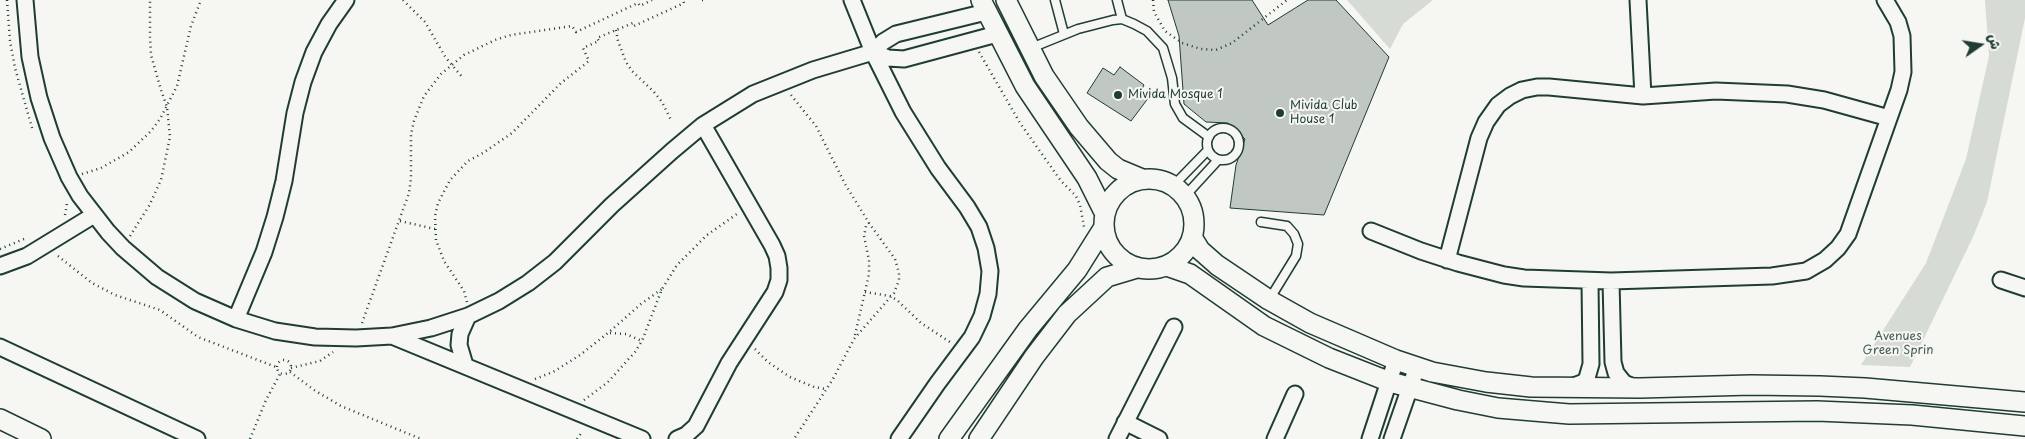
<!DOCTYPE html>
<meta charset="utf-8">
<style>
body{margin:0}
#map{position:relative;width:2025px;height:439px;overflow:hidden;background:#f6f6f2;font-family:"Playpen Sans","Playpen Sans Arabic",sans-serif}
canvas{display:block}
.north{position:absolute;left:1955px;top:20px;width:50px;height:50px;-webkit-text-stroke:4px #f6f6f2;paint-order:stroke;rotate:77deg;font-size:14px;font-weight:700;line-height:20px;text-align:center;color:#1f3d34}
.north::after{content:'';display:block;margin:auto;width:18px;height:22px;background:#1f3d34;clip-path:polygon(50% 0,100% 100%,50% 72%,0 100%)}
</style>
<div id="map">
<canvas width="2025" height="439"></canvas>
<div class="north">ش</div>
</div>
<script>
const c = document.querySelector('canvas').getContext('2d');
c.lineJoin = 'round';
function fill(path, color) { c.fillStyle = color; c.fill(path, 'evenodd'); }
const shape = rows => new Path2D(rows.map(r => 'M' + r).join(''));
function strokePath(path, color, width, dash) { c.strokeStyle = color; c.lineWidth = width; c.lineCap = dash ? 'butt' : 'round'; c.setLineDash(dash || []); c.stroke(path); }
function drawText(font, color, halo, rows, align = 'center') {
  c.font = font + ' "Playpen Sans",sans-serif'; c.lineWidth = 4; c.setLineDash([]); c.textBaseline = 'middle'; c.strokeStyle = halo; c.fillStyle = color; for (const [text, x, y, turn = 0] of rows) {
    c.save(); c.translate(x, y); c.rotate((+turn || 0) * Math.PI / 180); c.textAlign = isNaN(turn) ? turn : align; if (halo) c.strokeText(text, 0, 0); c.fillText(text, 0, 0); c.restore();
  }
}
fill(shape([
 [1347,0,1433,0,1403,24,1390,49],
 [1985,0,2025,0,2025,18,1987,202,1973,237,1910,367,1861,365,1926,263,1966,159,1989,56]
]), '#d6dbd6');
const building = shape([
 [1168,0,1252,0,1268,25,1308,0,1336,0,1389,57,1324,215,1230,208,1236,165,1245,139,1228,123,1206,122,1184,104,1179,36,1168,0],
 [1120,67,1144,85,1141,91,1149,97,1131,121,1087,93,1103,68,1114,75,1120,67]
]);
fill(building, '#c1c8c3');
strokePath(building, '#1f3d34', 1);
const service = shape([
 [1055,0,1064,34],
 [1117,0,1122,19],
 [1031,48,1078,29,1113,20,1122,19,1134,24,1147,31,1163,48,1172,78,1175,104,1183,118,1209,137],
 '1207 144a16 16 0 1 1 32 0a16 16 0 1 1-32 0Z',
 [1173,186,1208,150],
 [1185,196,1218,160],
 [1261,222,1287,226,1294,234,1298,244,1296,256,1269,300]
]);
const minor = shape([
 [25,0,30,57,39,98,52,138,69,177,80,196,108,232,123,248,157,277,195,301,236,319,275,331,315,337,356,338,392,336,431,328,468,316,499,301,528,283,555,262,612,205,672,151,703,125,753,94,813,70,873,52,883,42,896,34,986,12],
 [852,0,873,52,903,112,938,168,967,207,979,227,986,248,990,271,988,294,982,316,972,337,937,384,899,439],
 [1638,0,1643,96],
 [873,52,888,58,904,59,997,34],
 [1371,231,1421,251,1458,263,1504,275,1524,278,1611,281,1772,276,1806,271,1825,260,1838,248,1848,234,1899,90,1903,72,1902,36,1898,22,1885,0],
 [1447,260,1479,138,1486,122,1498,105,1510,96,1522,90,1537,87,1549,87,1643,96,1716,91,1787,94,1824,100,1889,118],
 [0,266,27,256,94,215],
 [2001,280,2025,288],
 [1611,281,1613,362,1616,373,1624,383,1636,388],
 [236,319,264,252,275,217,284,181,295,113,303,82,314,52,329,24,346,0],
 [392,336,642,439],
 [0,347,197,439],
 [465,365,459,345,460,334,468,316],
 [1571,387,1584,382,1587,378,1591,364,1590,282],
 [1125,422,1159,439],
 [677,439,686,435,696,426,729,363,775,292,779,280,779,268,777,256,772,245,703,125],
 [1117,439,1174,327],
 [1275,439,1295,394],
 [1370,439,1396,360],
 [1392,439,1417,367]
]);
const tertiary = shape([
 [981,0,1025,86,1087,178,1105,214],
 [1006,0,1044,76,1079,127,1108,161,1118,169,1142,179],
 '1104 224a45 45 0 1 1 90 0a45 45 0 1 1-90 0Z',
 [1192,237,1200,250,1217,265,1269,300,1310,323,1396,360,1432,372,1486,382,1531,387,1640,388,1751,385,1820,386,1865,388,2025,402],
 [1167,266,1190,274,1264,326,1329,358,1390,382,1458,400,1498,408,1569,414,1817,411,1912,415,2025,426],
 [0,419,41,439],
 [949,439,1028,329,1077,270,1104,227],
 [979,439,1034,357,1067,314,1107,277,1137,268]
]);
strokePath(service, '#1f3d34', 11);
strokePath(minor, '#1f3d34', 19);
strokePath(tertiary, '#1f3d34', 22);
strokePath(shape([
 [7,0,10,41,15,68,32,128],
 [403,0,425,22,446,58,463,78],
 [702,0,704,0],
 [1153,0,1154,12,1165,31,1182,43,1201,49,1216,50,1232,43,1287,0],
 [616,30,618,41,626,62,632,71,654,92,662,102,672,122],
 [979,52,1020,123,1061,181,1076,196,1080,205,1084,227],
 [791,95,816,126,845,184,869,223,895,259,899,273,899,280,894,293,854,339,833,379,794,439],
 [82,174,101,168,129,152,151,131,160,119,177,86,191,26,201,0],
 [65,215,67,203],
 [400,221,435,229],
 [130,236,149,206,161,180,170,137,167,107,161,90,151,55,150,37,150,0],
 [0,249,24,239],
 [58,256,92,283,115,295,160,310,198,337,276,367],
 [865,292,890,296,897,300,921,323,950,342],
 [467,302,464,291,444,261,436,240,435,216,438,203,450,180,468,161,483,153,512,133,561,83,589,61,583,48,599,41,597,38,633,23,634,26,684,3,683,0],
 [362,323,409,193,411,178,411,134,414,121,424,96,441,74,464,55,495,40,511,35,572,26,576,32,638,3,640,6,652,0],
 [610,333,626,334,642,341],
 [855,335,869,274,869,260,864,236,866,226,869,223],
 [755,349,768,362,790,377,814,387,826,389],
 '277 367a7 7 0 1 1 14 0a7 7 0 1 1-14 0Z',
 [291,368,320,361,333,352],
 [290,372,314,390,341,406,421,439],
 [535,379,553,372,580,355,608,333,641,304,662,289],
 [584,400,608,382,635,352,642,341,662,289,677,265,707,235,737,214],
 [250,439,266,400,280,374],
 [577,439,582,432]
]), '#1f3d34', 2.5, [1, 4]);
strokePath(service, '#f6f6f2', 8);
strokePath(minor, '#f6f6f2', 15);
strokePath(tertiary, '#f6f6f2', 19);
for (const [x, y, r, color] of [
 [1118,95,5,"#1f3d34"],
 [1280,113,5,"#1f3d34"]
]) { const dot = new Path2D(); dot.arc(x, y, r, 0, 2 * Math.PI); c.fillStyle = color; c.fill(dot); strokePath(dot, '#f6f6f2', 2); }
drawText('12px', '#1f3d34', '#f6f6f2', [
 ["Mivida Mosque 1",1128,95],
 ["Mivida Club",1290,106],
 ["House 1",1290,120]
], 'left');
drawText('12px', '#445d54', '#f6f6f2', [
 ["Avenues",1898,337],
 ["Green Sprin",1898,351]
]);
</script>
